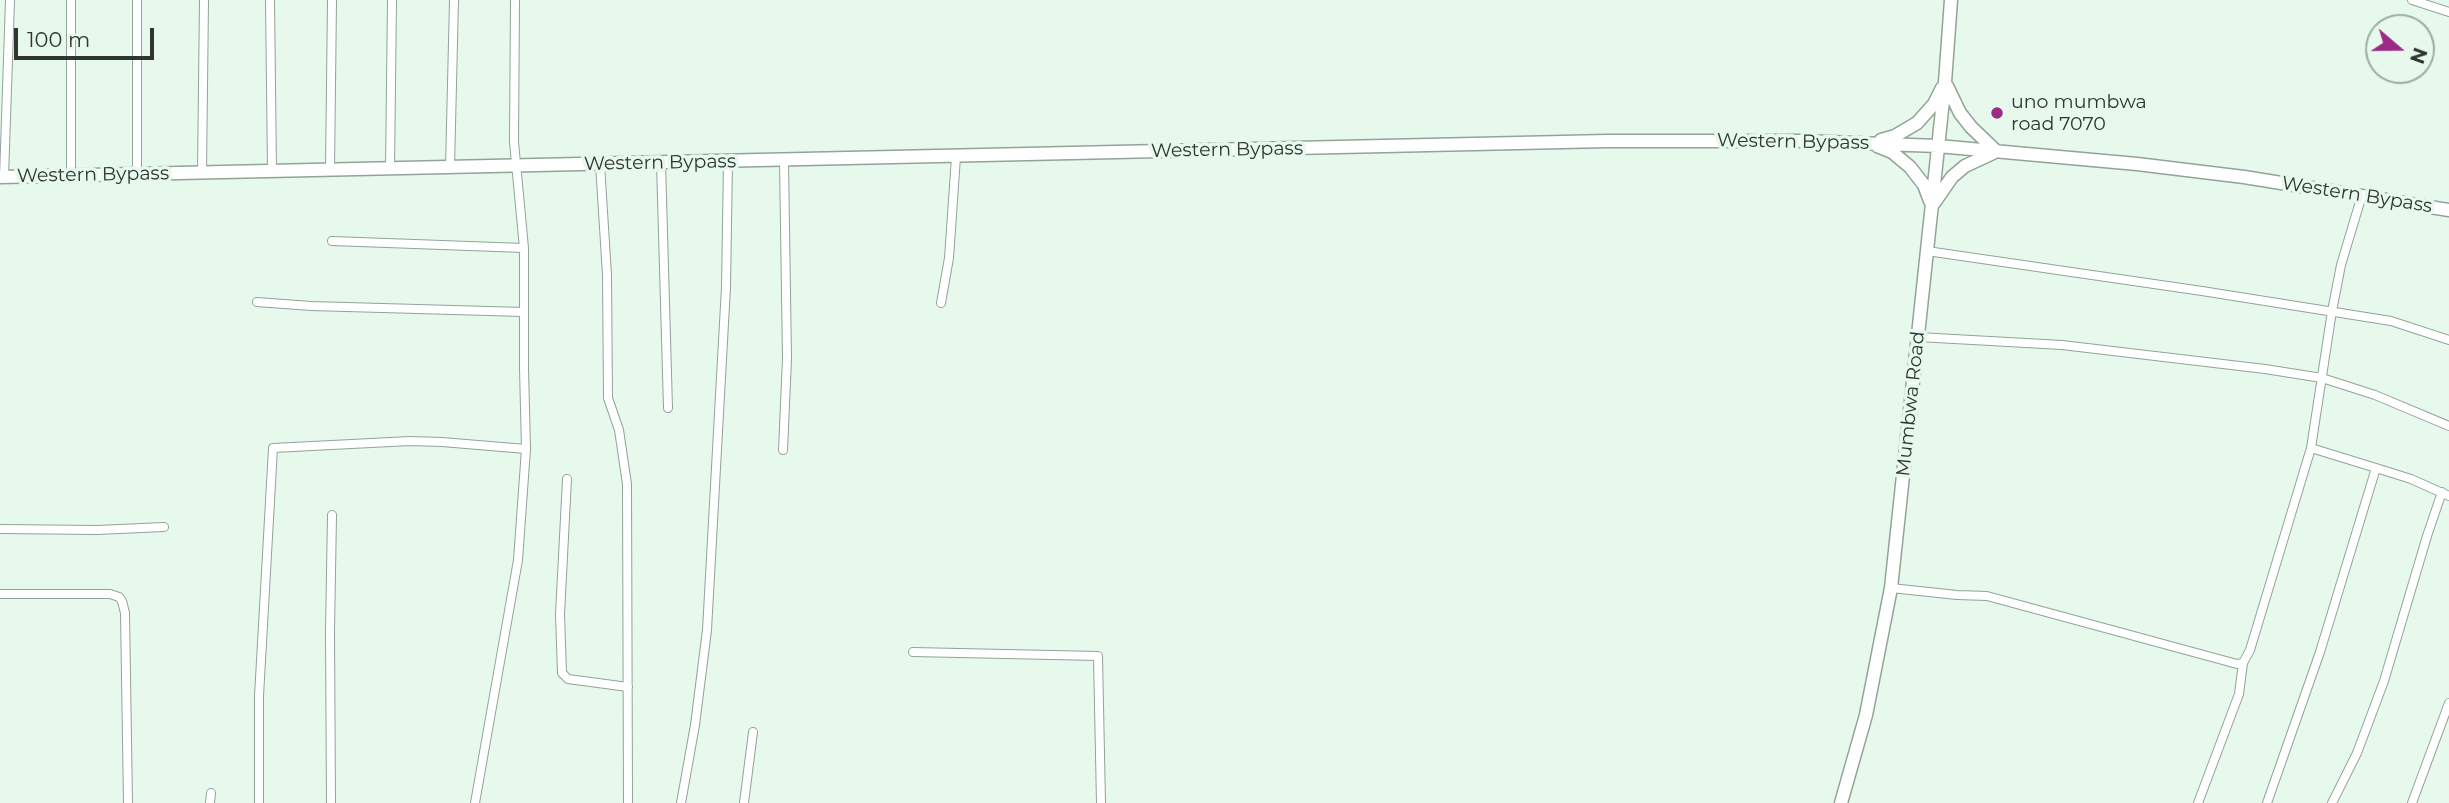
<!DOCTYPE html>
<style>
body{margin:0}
#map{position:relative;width:2449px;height:803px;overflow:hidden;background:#e7f9ed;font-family:Montserrat,sans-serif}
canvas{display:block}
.north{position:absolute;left:2365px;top:14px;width:70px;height:70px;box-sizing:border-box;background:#e7f9ed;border:2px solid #9daba2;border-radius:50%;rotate:110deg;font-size:19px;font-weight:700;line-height:28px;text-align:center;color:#2f3631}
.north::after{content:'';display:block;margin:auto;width:24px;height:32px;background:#9d2a86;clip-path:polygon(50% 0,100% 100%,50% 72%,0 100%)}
.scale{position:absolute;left:14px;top:28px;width:140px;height:32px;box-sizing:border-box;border:4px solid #2f3631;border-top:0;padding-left:9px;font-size:21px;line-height:24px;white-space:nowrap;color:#2f3631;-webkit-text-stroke:5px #e7f9ed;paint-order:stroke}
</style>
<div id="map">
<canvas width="2449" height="803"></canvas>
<div class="north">N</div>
<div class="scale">100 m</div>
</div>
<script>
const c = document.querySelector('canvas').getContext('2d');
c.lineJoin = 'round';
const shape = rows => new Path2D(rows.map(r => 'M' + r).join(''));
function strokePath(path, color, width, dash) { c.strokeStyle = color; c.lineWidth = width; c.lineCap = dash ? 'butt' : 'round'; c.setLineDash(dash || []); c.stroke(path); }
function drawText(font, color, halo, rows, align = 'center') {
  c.font = font + ' Montserrat,sans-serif'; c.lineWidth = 7; c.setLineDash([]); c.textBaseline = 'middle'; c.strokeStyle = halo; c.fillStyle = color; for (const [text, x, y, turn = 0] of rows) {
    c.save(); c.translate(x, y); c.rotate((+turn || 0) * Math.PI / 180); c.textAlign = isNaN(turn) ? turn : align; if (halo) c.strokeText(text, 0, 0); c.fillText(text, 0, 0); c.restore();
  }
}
const street = shape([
 [270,0,272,171],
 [515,0,514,142,524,248,524,368,526,449],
 [2412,0,2449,12],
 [661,163,668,408],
 [600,164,607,275,608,398,619,430,627,484,628,803],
 [450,168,454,0],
 [390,169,392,0],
 [330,170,332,0],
 [202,173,204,0],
 [137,174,137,0],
 [71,176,71,0],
 [4,177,10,0],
 [332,241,524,248],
 [1927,251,2202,291,2391,321,2449,340],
 [257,302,311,306,524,312],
 [941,303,949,258,956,157],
 [1918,337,2062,345,2265,369,2322,378,2375,395,2449,426],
 [783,450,787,359,784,161],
 [2376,468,2411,479,2449,496],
 [567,479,560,614,562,673,568,679,628,687],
 [0,529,97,530,164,527],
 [1891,588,1957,595,1987,596,2237,664,2243,663,2250,650,2311,448,2332,311,2341,265,2362,195],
 [0,594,110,594,119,597,122,601,125,613,128,803],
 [913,652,1098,656,1101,803],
 [210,803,211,793],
 [259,803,259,696,273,448,410,441,442,442,526,449,518,560,475,803],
 [331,803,330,631,332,515],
 [681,803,695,725,707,630,726,287,728,162],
 [744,803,753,732],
 [2198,803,2239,694,2243,663],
 [2267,803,2320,652,2376,468,2311,448],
 [2332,803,2357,753,2384,681,2427,536,2442,492],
 [2412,803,2449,703]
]);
const primary = shape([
 [1947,86,1960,113,1971,127,1996,151],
 [1881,140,1895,136,1917,123,1934,104,1942,88],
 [1877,146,1892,152,1910,167,1924,185,1930,201],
 [0,177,1607,141,1801,141,1938,146,2137,164,2244,177,2449,210],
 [1934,203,1952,177,1965,166,1993,153],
 [1841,803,1866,715,1891,588,1945,82,1951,0]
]);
strokePath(street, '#92a398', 10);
strokePath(primary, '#92a398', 15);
strokePath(street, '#fff', 8);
strokePath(primary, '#fff', 12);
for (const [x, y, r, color] of [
 [1997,113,7,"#9d2a86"]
]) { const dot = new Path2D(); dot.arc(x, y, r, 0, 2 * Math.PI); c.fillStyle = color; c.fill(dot); strokePath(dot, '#e7f9ed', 2.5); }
drawText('19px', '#2f3631', '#e7f9ed', [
 ["uno mumbwa",2011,102],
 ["road 7070",2011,124]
], 'left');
drawText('19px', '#2f3631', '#e7f9ed', [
 ["Western Bypass",1793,142,1],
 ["Western Bypass",1227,150,-1],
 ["Western Bypass",660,163,-1],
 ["Western Bypass",93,175,-1],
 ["Western Bypass",2357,195,9],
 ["Mumbwa Road",1911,404,-84]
]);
</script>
